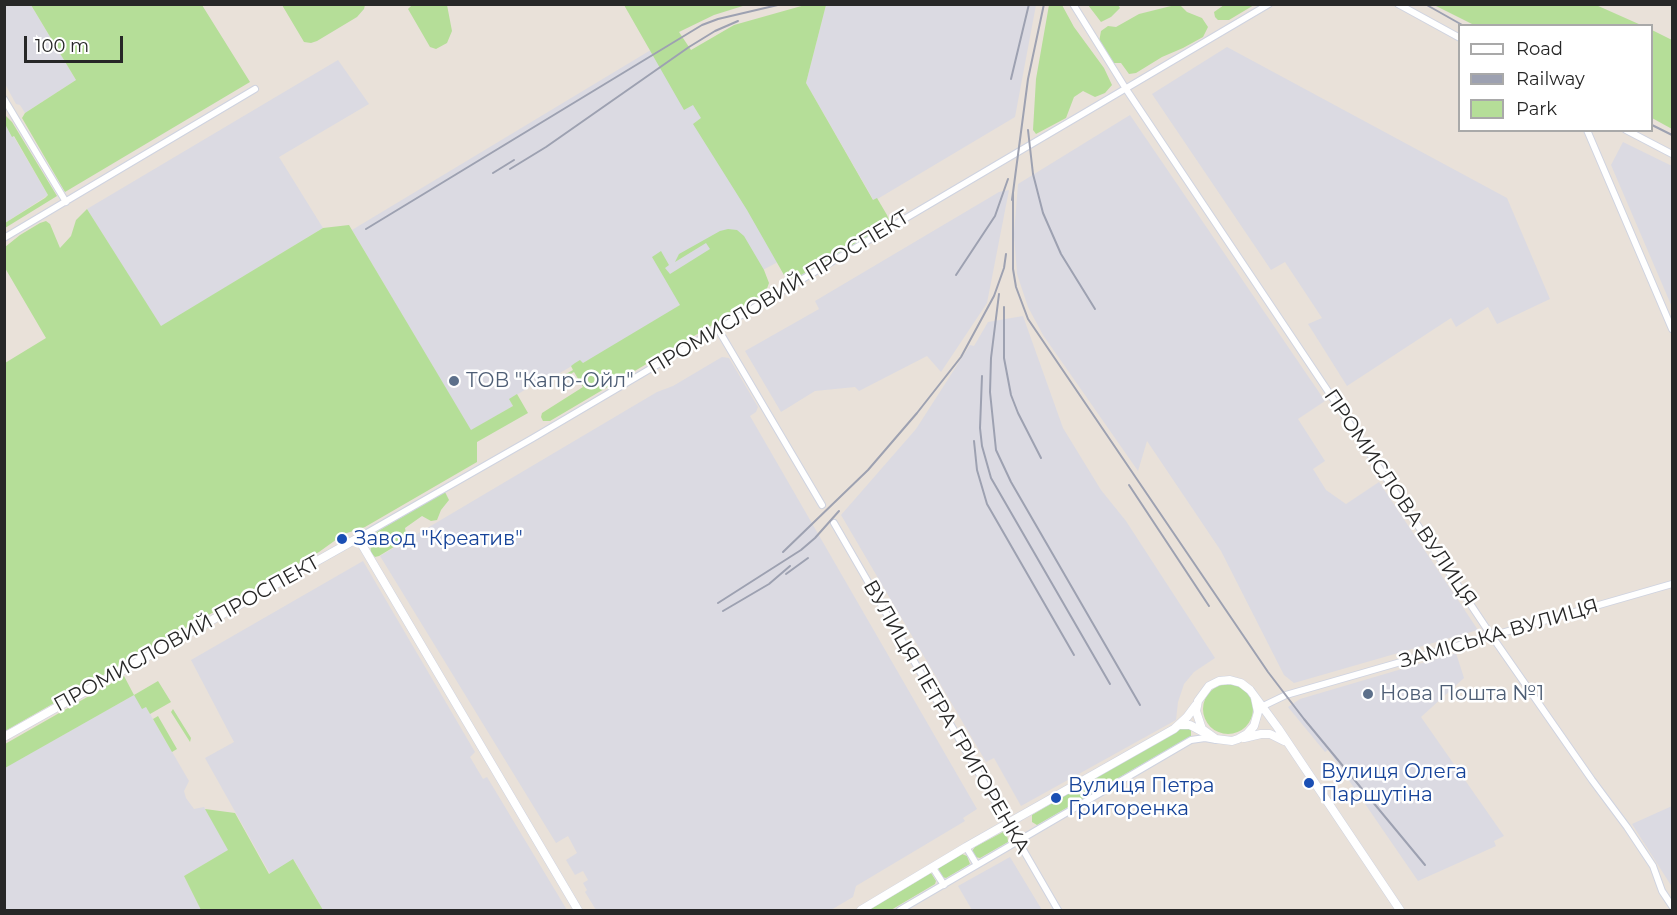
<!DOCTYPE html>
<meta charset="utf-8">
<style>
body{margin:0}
#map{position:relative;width:1677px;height:915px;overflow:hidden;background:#e9e1d9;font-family:Montserrat,sans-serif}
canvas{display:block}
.frame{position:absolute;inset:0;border:6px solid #272727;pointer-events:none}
.legend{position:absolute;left:1458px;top:24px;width:195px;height:108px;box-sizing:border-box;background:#fff;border:2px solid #a9a9a9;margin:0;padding:8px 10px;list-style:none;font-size:18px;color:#272727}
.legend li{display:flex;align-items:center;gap:12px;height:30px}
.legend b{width:30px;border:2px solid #a9a9a9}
.scale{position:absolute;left:24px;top:36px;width:99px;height:27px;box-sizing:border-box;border:3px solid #272727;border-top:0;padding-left:8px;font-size:18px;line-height:21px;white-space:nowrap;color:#272727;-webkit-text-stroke:4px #fff;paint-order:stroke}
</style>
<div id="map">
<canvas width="1677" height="915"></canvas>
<div class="frame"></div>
<ul class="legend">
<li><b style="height:8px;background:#fff"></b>Road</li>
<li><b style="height:8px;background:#9da1b1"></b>Railway</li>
<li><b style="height:16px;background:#b5de98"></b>Park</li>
</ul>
<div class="scale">100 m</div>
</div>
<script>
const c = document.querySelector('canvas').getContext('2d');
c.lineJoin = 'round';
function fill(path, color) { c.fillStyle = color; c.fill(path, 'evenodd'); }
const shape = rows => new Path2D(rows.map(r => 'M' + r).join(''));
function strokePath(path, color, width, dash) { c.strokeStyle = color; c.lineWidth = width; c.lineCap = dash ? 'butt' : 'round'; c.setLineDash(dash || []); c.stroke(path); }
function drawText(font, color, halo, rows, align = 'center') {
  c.font = font + ' Montserrat,sans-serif'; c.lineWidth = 5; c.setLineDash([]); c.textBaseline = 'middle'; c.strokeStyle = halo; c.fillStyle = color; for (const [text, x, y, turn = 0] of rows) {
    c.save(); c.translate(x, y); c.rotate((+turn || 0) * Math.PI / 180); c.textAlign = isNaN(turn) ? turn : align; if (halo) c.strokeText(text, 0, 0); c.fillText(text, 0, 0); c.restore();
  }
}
fill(shape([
 [4,5,31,5,76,80,25,113,20,105,16,104,5,84],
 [826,5,1036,5,1015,117,874,201,806,83],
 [679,33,707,75,780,261,583,363,575,364,555,376,552,374,538,383,537,387,531,386,510,399,513,406,471,431,352,230],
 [1227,47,1507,198,1550,299,1497,324,1488,307,1456,327,1451,318,1347,386,1308,324,1322,318,1285,262,1271,270,1152,94],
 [338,60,369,104,279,157,323,228,161,327,87,209],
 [1130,115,1325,401,1298,419,1325,461,1313,469,1326,490,1346,504,1379,482,1478,630,1294,683,1284,675,1221,551,1147,441,1138,471,1043,335,1028,307,1017,274,1014,234,1018,184],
 [4,120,48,195,5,223,4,223],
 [1623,142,1672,166,1672,307,1611,165],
 [1009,190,987,303,941,372,927,356,859,391,855,387,815,391,781,412,745,351,819,309,815,301,999,192],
 [1023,316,1063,428,1101,490,1126,521,1215,658,1194,672,1184,684,1178,702,1176,720,1021,806,994,758,986,762,841,515,916,429,970,345,974,346,988,322],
 [722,357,729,358,758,407,756,412,750,416,977,809,963,818,965,821,856,886,853,897,831,910,596,910,585,892,587,890,583,883,588,880,583,871,575,875,566,860,577,853,568,836,556,843,380,556,657,392,673,386],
 [363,561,475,752,470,757,483,779,487,777,567,910,323,910,294,860,270,874,205,758,234,742,191,660],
 [1456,653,1464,678,1421,717,1504,836,1494,841,1496,846,1418,881,1328,750,1325,752,1288,707,1300,699],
 [134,695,146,707,189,781,184,791,186,798,194,809,204,807,229,850,184,876,201,910,5,910,4,768],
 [1672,806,1672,887,1632,824],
 [1010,857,1042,910,972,910,958,886]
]), '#dbdae2');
fill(shape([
 [31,5,202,5,250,82,65,192,22,118,25,113,76,80],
 [282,5,365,5,364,9,357,17,317,41,311,43,304,42],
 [412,5,447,5,452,31,447,43,436,49,430,47,408,9],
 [624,5,746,5,714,15,679,32,691,50,734,25,805,5,826,5,806,83,873,200,877,198,887,215,889,220,887,225,796,278,791,278,784,275,747,210,693,124,701,118,693,105,684,110],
 [1049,5,1062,5,1074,27,1104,68,1112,85,1105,93,1095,97,1083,91,1074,97,1066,118,1036,134,1033,130,1036,79],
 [1088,5,1118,5,1120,8,1111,17,1101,22],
 [1175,5,1180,5,1187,12,1202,18,1208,27,1203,37,1183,48,1162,57,1136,73,1129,74,1121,63,1113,63,1099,42,1101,31,1108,26,1116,27,1139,14],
 [1224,5,1224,4,1254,5,1229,20,1218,20,1215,17,1214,12],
 [1434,5,1596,5,1641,25,1474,25],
 [1652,30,1672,40,1672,129,1652,118],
 [5,115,12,122,57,196,5,228,5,223,45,198,48,195,14,136,12,137,5,124],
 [87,209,161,326,323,228,349,225,471,430,513,406,509,399,517,394,528,413,477,442,477,462,365,527,344,534,319,552,5,731,5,363,46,338,5,268,5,247,20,235,40,223,46,221,50,224,60,248,71,236,76,220],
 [728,229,737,230,744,236,764,270,769,283,765,294,550,421,543,421,541,417,542,413,583,387,574,372,558,381,557,379,573,370,571,366,575,363,580,360,583,363,680,305,652,257,661,251,669,265,665,268,670,274,710,249,706,243,675,262,679,254,720,231],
 [445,492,449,500,441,510,437,520,431,521,422,516,405,528,407,539,379,556,375,557,371,553,370,540,378,531],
 [124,676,134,695,158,681,171,702,150,714,146,707,142,709,134,695,5,768,5,744],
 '1203 709a25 25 0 1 1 50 0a25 25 0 1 1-50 0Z',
 [173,709,191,738,190,742,171,712],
 [158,716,177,749,172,752,153,719],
 [1184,726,1191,729,1191,736,1037,825,1032,822,1032,815],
 [205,809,235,813,269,874,293,859,323,910,201,910,184,876,228,850],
 [1003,832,1007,834,1008,842,980,858,975,857,972,851,975,847],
 [962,854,967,856,970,864,946,878,942,877,938,868],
 [931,873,936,881,935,884,891,910,869,910]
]), '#b5de98');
const minor = shape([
 [1073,4,1126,89,1491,635,1592,780,1627,827,1653,866,1662,891,1672,906],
 [1398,4,1460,38],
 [4,99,66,202],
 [1587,130,1672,329],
 [1626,130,1672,154],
 [4,238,255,89],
 [718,329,822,505],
 [834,523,1058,910],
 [358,538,533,438,1269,4],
 [1259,708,1286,695,1672,584],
 [966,847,977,865],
 [933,868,944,885],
 [900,910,1191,740,1205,738,1216,740]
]);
const tertiary = shape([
 [1255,698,1258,712,1254,726,1247,734,1238,739,1232,741,1216,739,1202,729,1196,711,1198,701,1209,686,1219,681,1230,680,1241,683,1250,690,1278,728,1400,910],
 [1180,725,1190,725,1203,732],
 [4,737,358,538,578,910],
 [1244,738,1261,734,1270,734,1284,741],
 [861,910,966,847,1174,729,1187,717,1196,705]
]);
strokePath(minor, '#cfd3e0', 8);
strokePath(tertiary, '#cfd3e0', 9);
strokePath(minor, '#fff', 6);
strokePath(tertiary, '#fff', 8);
strokePath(shape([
 [1425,4,1464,26],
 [1011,79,1029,4],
 [1652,125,1672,135],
 [1028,130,1033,174,1043,213,1061,254,1095,309],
 [510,169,546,147,689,47,715,31,738,21],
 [493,173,514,160],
 [1013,193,1013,269,1016,287,1028,319,1268,672,1304,719,1425,865],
 [1012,200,1028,79,1044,4],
 [366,229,702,25,718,19,782,4],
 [956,275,995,216,1008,179],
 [999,294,991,358,990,392,996,450,1011,482,1140,705],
 [1004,307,1004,358,1011,395,1018,413,1041,458],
 [982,376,980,428,982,446,991,478,1110,684],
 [974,441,977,470,987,504,1074,655],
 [1129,485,1209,606],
 [783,552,868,470,917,413,961,357,994,296,1004,268,1006,254],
 [786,574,808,558],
 [718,603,801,550,815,538,839,511],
 [723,611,769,584,790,566]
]), '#9da1b1', 2);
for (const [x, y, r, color] of [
 [454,381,6,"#5c6f8a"],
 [342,539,6,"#1a4fb4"],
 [1368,694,6,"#5c6f8a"],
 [1309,783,6,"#1a4fb4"],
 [1056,798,6,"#1a4fb4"]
]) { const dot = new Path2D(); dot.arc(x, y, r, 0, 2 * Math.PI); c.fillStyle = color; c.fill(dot); strokePath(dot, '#fff', 2); }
drawText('20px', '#272727', '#fff', [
 ["ПРОМИСЛОВИЙ ПРОСПЕКТ",779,293,-31],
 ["ПРОМИСЛОВА ВУЛИЦЯ",1400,498,56],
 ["ПРОМИСЛОВИЙ ПРОСПЕКТ",187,634,-29],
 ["ЗАМІСЬКА ВУЛИЦЯ",1499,634,-16],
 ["ВУЛИЦЯ ПЕТРА ГРИГОРЕНКА",946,717,60]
]);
drawText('20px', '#4e5e75', '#fff', [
 ["ТОВ \"Капр-Ойл\"",466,381],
 ["Нова Пошта №1",1380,694]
], 'left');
drawText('20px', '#164399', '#fff', [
 ["Завод \"Креатив\"",354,539],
 ["Вулиця Олега",1321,772],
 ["Паршутіна",1321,795],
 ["Вулиця Петра",1068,786],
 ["Григоренка",1068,809]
], 'left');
</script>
